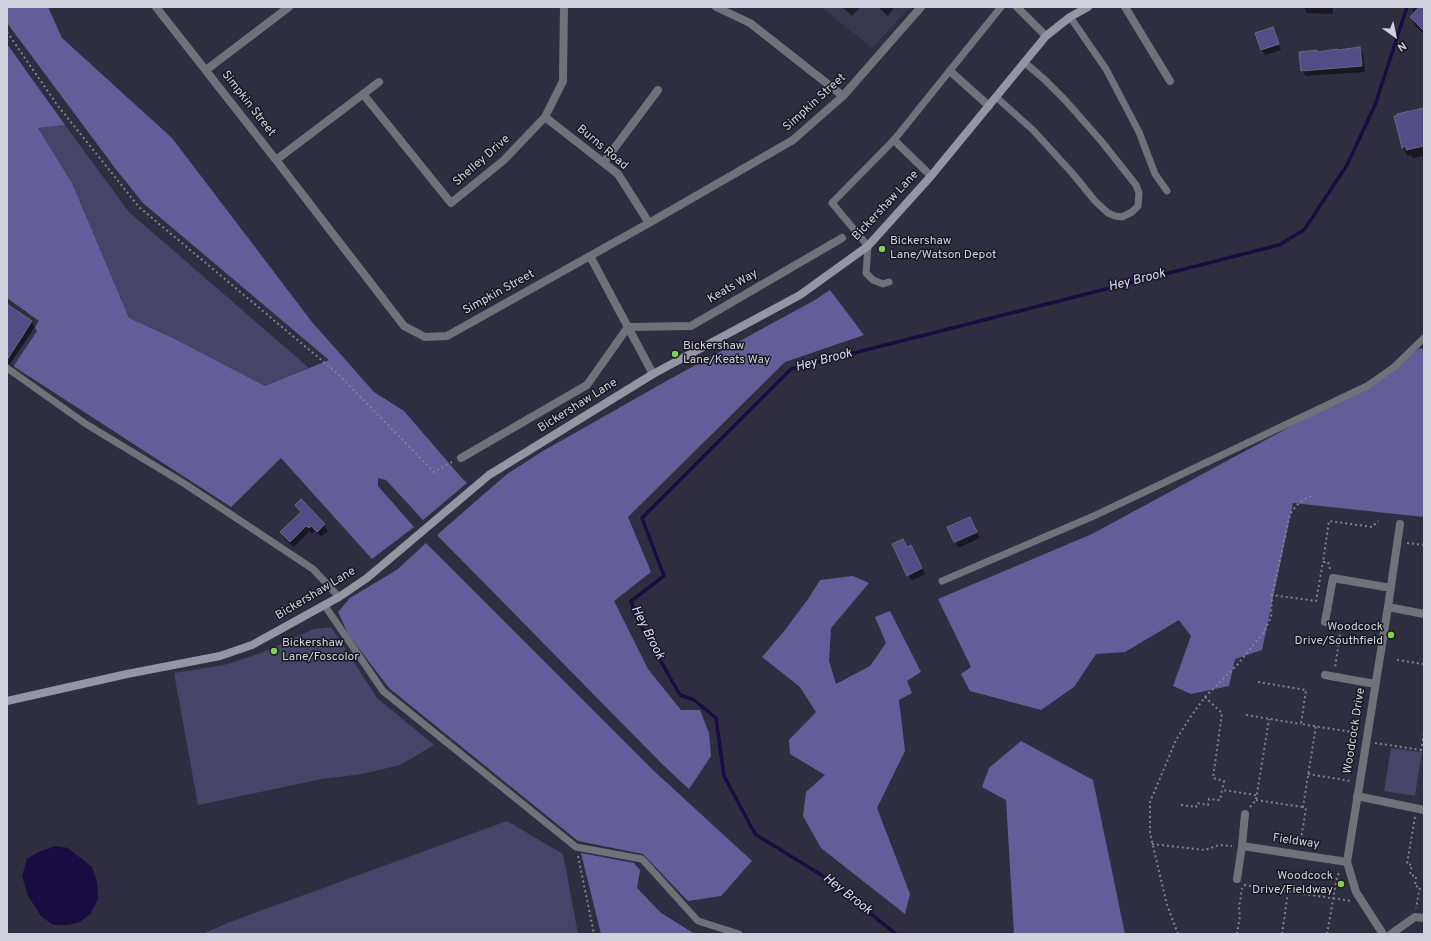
<!DOCTYPE html>
<style>
body{margin:0}
#map{position:relative;width:1431px;height:941px;overflow:hidden;background:#2f2e40;font-family:Overpass,sans-serif}
canvas{display:block}
.frame{position:absolute;inset:0;border:8px solid #d1d1dd;pointer-events:none}
.north{position:absolute;left:1375px;top:16px;width:40px;height:40px;-webkit-text-stroke:3px #181820;paint-order:stroke;rotate:147deg;font-size:11px;font-weight:700;line-height:16px;text-align:center;color:#d1d1dd}
.north::after{content:'';display:block;margin:auto;width:14px;height:18px;background:#d1d1dd;clip-path:polygon(50% 0,100% 100%,50% 72%,0 100%)}
</style>
<div id="map">
<canvas width="1431" height="941"></canvas>
<div class="frame"></div>
<div class="north">N</div>
</div>
<script>
const c = document.querySelector('canvas').getContext('2d');
c.lineJoin = 'round';
function fill(path, color) { c.fillStyle = color; c.fill(path, 'evenodd'); }
const shape = rows => new Path2D(rows.map(r => 'M' + r).join(''));
function strokePath(path, color, width, dash) { c.strokeStyle = color; c.lineWidth = width; c.lineCap = dash ? 'butt' : 'round'; c.setLineDash(dash || []); c.stroke(path); }
function drawText(font, color, halo, rows, align = 'center') {
  c.font = font + ' Overpass,sans-serif'; c.lineWidth = 3; c.setLineDash([]); c.textBaseline = 'middle'; c.strokeStyle = halo; c.fillStyle = color; for (const [text, x, y, turn = 0] of rows) {
    c.save(); c.translate(x, y); c.rotate((+turn || 0) * Math.PI / 180); c.textAlign = isNaN(turn) ? turn : align; if (halo) c.strokeText(text, 0, 0); c.fillText(text, 0, 0); c.restore();
  }
}
fill(shape([
 [821,7,910,7,872,48]
]), '#38374f');
fill(shape([
 [65,125,129,212,309,368,265,386,175,339,129,318,72,183,38,128],
 [331,627,377,698,434,745,400,765,362,774,322,779,198,805,174,673,224,665,261,653,314,629],
 [1391,748,1422,752,1415,796,1384,791],
 [507,821,563,854,578,934,202,934,230,922]
]), '#47446a');
fill(shape([
 [7,7,48,7,62,38,172,138,312,322,374,392,404,411,460,476,467,483,423,520,386,480,378,478,378,486,414,527,372,559,281,458,231,507,10,364,39,321,7,298,7,44,65,125,38,128,72,183,129,318,175,339,265,386,329,360,143,203,115,168,7,23],
 [830,290,864,335,785,362,628,517,651,572,614,601,648,669,681,710,700,710,709,733,711,756,689,789,663,765,437,535,507,474,543,451,670,379,815,300],
 [1420,348,1424,350,1424,517,1293,503,1262,650,1235,659,1229,686,1191,694,1173,686,1191,636,1179,620,1125,652,1096,654,1074,687,1041,710,970,691,961,674,971,667,938,599,1092,534,1356,391],
 [426,543,653,770,752,861,721,896,688,901,643,854,578,841,389,688,348,634,338,612,350,598,398,569],
 [853,576,869,583,831,628,829,661,836,684,870,666,886,643,875,617,890,611,921,672,907,681,912,693,899,700,905,751,877,808,910,894,905,914,821,848,803,816,806,792,825,775,790,754,789,740,816,712,800,687,762,657,785,630,808,599,820,580],
 [1021,741,1093,780,1125,934,1014,934,1006,800,982,787,989,768],
 [581,853,634,863,640,870,637,888,661,913,695,934,601,934]
]), '#635e9a');
fill(shape([
 [56,846,68,848,92,867,97,882,98,899,91,913,80,922,68,925,53,925,41,916,28,896,22,876,27,859,38,852]
]), '#190c41');
fill(shape([
 [842,7,860,7,852,16],
 [878,7,895,7,888,16],
 [1304,7,1333,7,1333,14,1307,13],
 [1415,7,1424,7,1424,34,1416,27,1411,17,1414,13,1412,10],
 [1272,28,1281,50,1265,55,1262,50],
 [1359,48,1363,54,1365,72,1306,76,1302,71,1317,53],
 [1424,109,1424,160,1423,156,1413,158,1411,155,1408,156,1402,147],
 [7,306,32,322,37,331,13,367,7,363],
 [301,500,324,525,328,531,321,537,315,531,312,534,310,531,294,547,284,538,281,532,301,513,296,505],
 [977,533,980,538,958,548,956,543],
 [907,548,914,552,925,574,912,581,908,575]
]), '#0007');
strokePath(shape([
 [896,934,823,876,755,834,724,776,716,718,694,700,680,695,637,619,631,601,664,576,642,518,791,369,1279,245,1304,230,1347,165,1375,105,1407,7]
]), '#190c41', 3.5);
const building = shape([
 [1419,7,1424,7,1424,31,1410,17,1419,7],
 [1273,27,1279,44,1261,50,1255,33,1273,27],
 [1360,47,1362,66,1301,71,1299,52,1317,50,1317,52,1338,49,1338,50,1360,47],
 [1424,108,1424,146,1406,150,1406,146,1402,148,1394,116,1397,116,1397,114,1424,108],
 [7,304,32,321,7,360,7,304],
 [301,499,325,524,317,532,311,526,309,528,306,526,290,542,280,532,301,512,295,505,301,499],
 [970,517,977,532,954,542,947,527,970,517],
 [903,539,907,547,911,545,922,568,907,576,892,544,903,539]
]);
fill(building, '#534d87');
strokePath(building, '#68687c', 1);
strokePath(shape([
 [7,32,58,106,139,207,338,374,434,472,452,462],
 [1311,496,1303,500,1296,506,1290,514,1272,595,1316,601,1323,562],
 [1407,543,1424,545],
 [1330,569,1328,562,1323,562,1329,521,1372,527,1378,521],
 [1334,625,1341,627,1335,668],
 [1397,660,1424,664],
 [1258,682,1306,690,1301,724,1358,733],
 [1205,697,1238,664,1264,632,1271,617,1272,595],
 [1246,715,1301,724],
 [1423,740,1424,731],
 [1424,740,1423,740,1421,750,1424,751],
 [1375,743,1421,750],
 [1308,774,1351,781],
 [1256,800,1303,807],
 [1181,805,1196,807,1197,803,1208,805,1209,799,1220,800,1222,790,1256,795],
 [1250,807,1256,800,1269,719],
 [1415,817,1407,864,1412,865,1410,875,1416,876,1415,886,1420,887,1416,908],
 [1152,844,1205,850,1219,845,1232,846],
 [1300,845,1306,808,1303,807,1316,726],
 [578,856,594,934],
 [1244,885,1351,901],
 [1178,934,1167,905,1150,833,1150,802,1176,740,1191,716,1205,697,1222,713,1213,778,1224,781,1222,790],
 [1237,934,1240,916,1239,908,1242,888],
 [1282,934,1288,892],
 [1327,934,1337,877,1340,871]
]), '#81818f', 2, [2, 3]);
strokePath(shape([
 [1070,17,1106,69,1139,132,1155,174,1167,191],
 [996,97,1033,130,1073,174,1095,201,1108,213,1115,216,1122,217,1132,212,1138,206,1139,193,1136,185,1102,142,1065,100,1044,79,1024,62],
 [889,282,883,284,873,280,866,273,868,246,832,203,894,140,1001,7],
 [7,368,86,424,185,484,313,569,339,597],
 [942,581,1096,515,1367,386,1394,367,1424,338],
 [325,606,383,691,576,847,642,859,698,921,739,934]
]), '#71717a', 7);
strokePath(shape([
 [156,7,276,160,404,326,425,337,447,336,649,223,793,140,843,96,921,7],
 [716,7,750,23,843,96],
 [1017,7,1046,36],
 [1125,7,1170,81],
 [206,70,289,7],
 [950,71,989,106],
 [363,94,451,203,504,160,545,117,563,81,564,7],
 [545,117,618,174,649,223],
 [894,140,931,176],
 [276,160,379,82],
 [604,162,658,90],
 [590,256,653,374],
 [461,458,587,385,628,327,691,326,842,238],
 [1388,607,1424,614],
 [1325,622,1333,578,1391,588],
 [1325,675,1375,684],
 [1357,796,1424,810],
 [1245,814,1242,846,1347,862],
 [1237,879,1242,846],
 [1383,934,1356,892,1347,862,1388,607,1400,524],
 [1391,934,1415,917,1424,918]
]), '#71717a', 8);
strokePath(shape([
 [7,701,127,674,220,656,252,645,339,597,367,578,489,475,653,374,800,295,868,246,931,176,1046,36,1070,17,1088,7]
]), '#9595a3', 8);
for (const [x, y, r, color] of [
 [882,249,4,"#7dd154"],
 [675,354,4,"#7dd154"],
 [1391,635,4,"#7dd154"],
 [274,651,4,"#7dd154"],
 [1341,884,4,"#7dd154"]
]) { const dot = new Path2D(); dot.arc(x, y, r, 0, 2 * Math.PI); c.fillStyle = color; c.fill(dot); strokePath(dot, '#181820', 1.5); }
drawText('12px', '#d1d1dd', '#181820', [
 ["Simpkin Street",815,103,-42],
 ["Simpkin Street",248,104,52],
 ["Burns Road",602,148,40],
 ["Shelley Drive",482,161,-41],
 ["Bickershaw Lane",886,206,-47],
 ["Keats Way",733,287,-30],
 ["Simpkin Street",499,293,-29],
 ["Bickershaw Lane",578,406,-32],
 ["Bickershaw Lane",316,594,-31],
 ["Woodcock Drive",1355,731,-81],
 ["Fieldway",1296,842,8]
]);
drawText('12px', '#d1d1dd', '#181820', [
 ["Bickershaw",890,242],
 ["Lane/Watson Depot",890,256],
 ["Bickershaw",683,347],
 ["Lane/Keats Way",683,361],
 ["Woodcock",1383,628,"right"],
 ["Drive/Southfield",1383,642,"right"],
 ["Bickershaw",282,644],
 ["Lane/Foscolor",282,658],
 ["Woodcock",1333,877,"right"],
 ["Drive/Fieldway",1333,891,"right"]
], 'left');
drawText('italic 13px', '#dcdbff', '#181820', [
 ["Hey Brook",1137,281,-14],
 ["Hey Brook",824,361,-15],
 ["Hey Brook",647,633,63],
 ["Hey Brook",847,895,38]
]);
</script>
